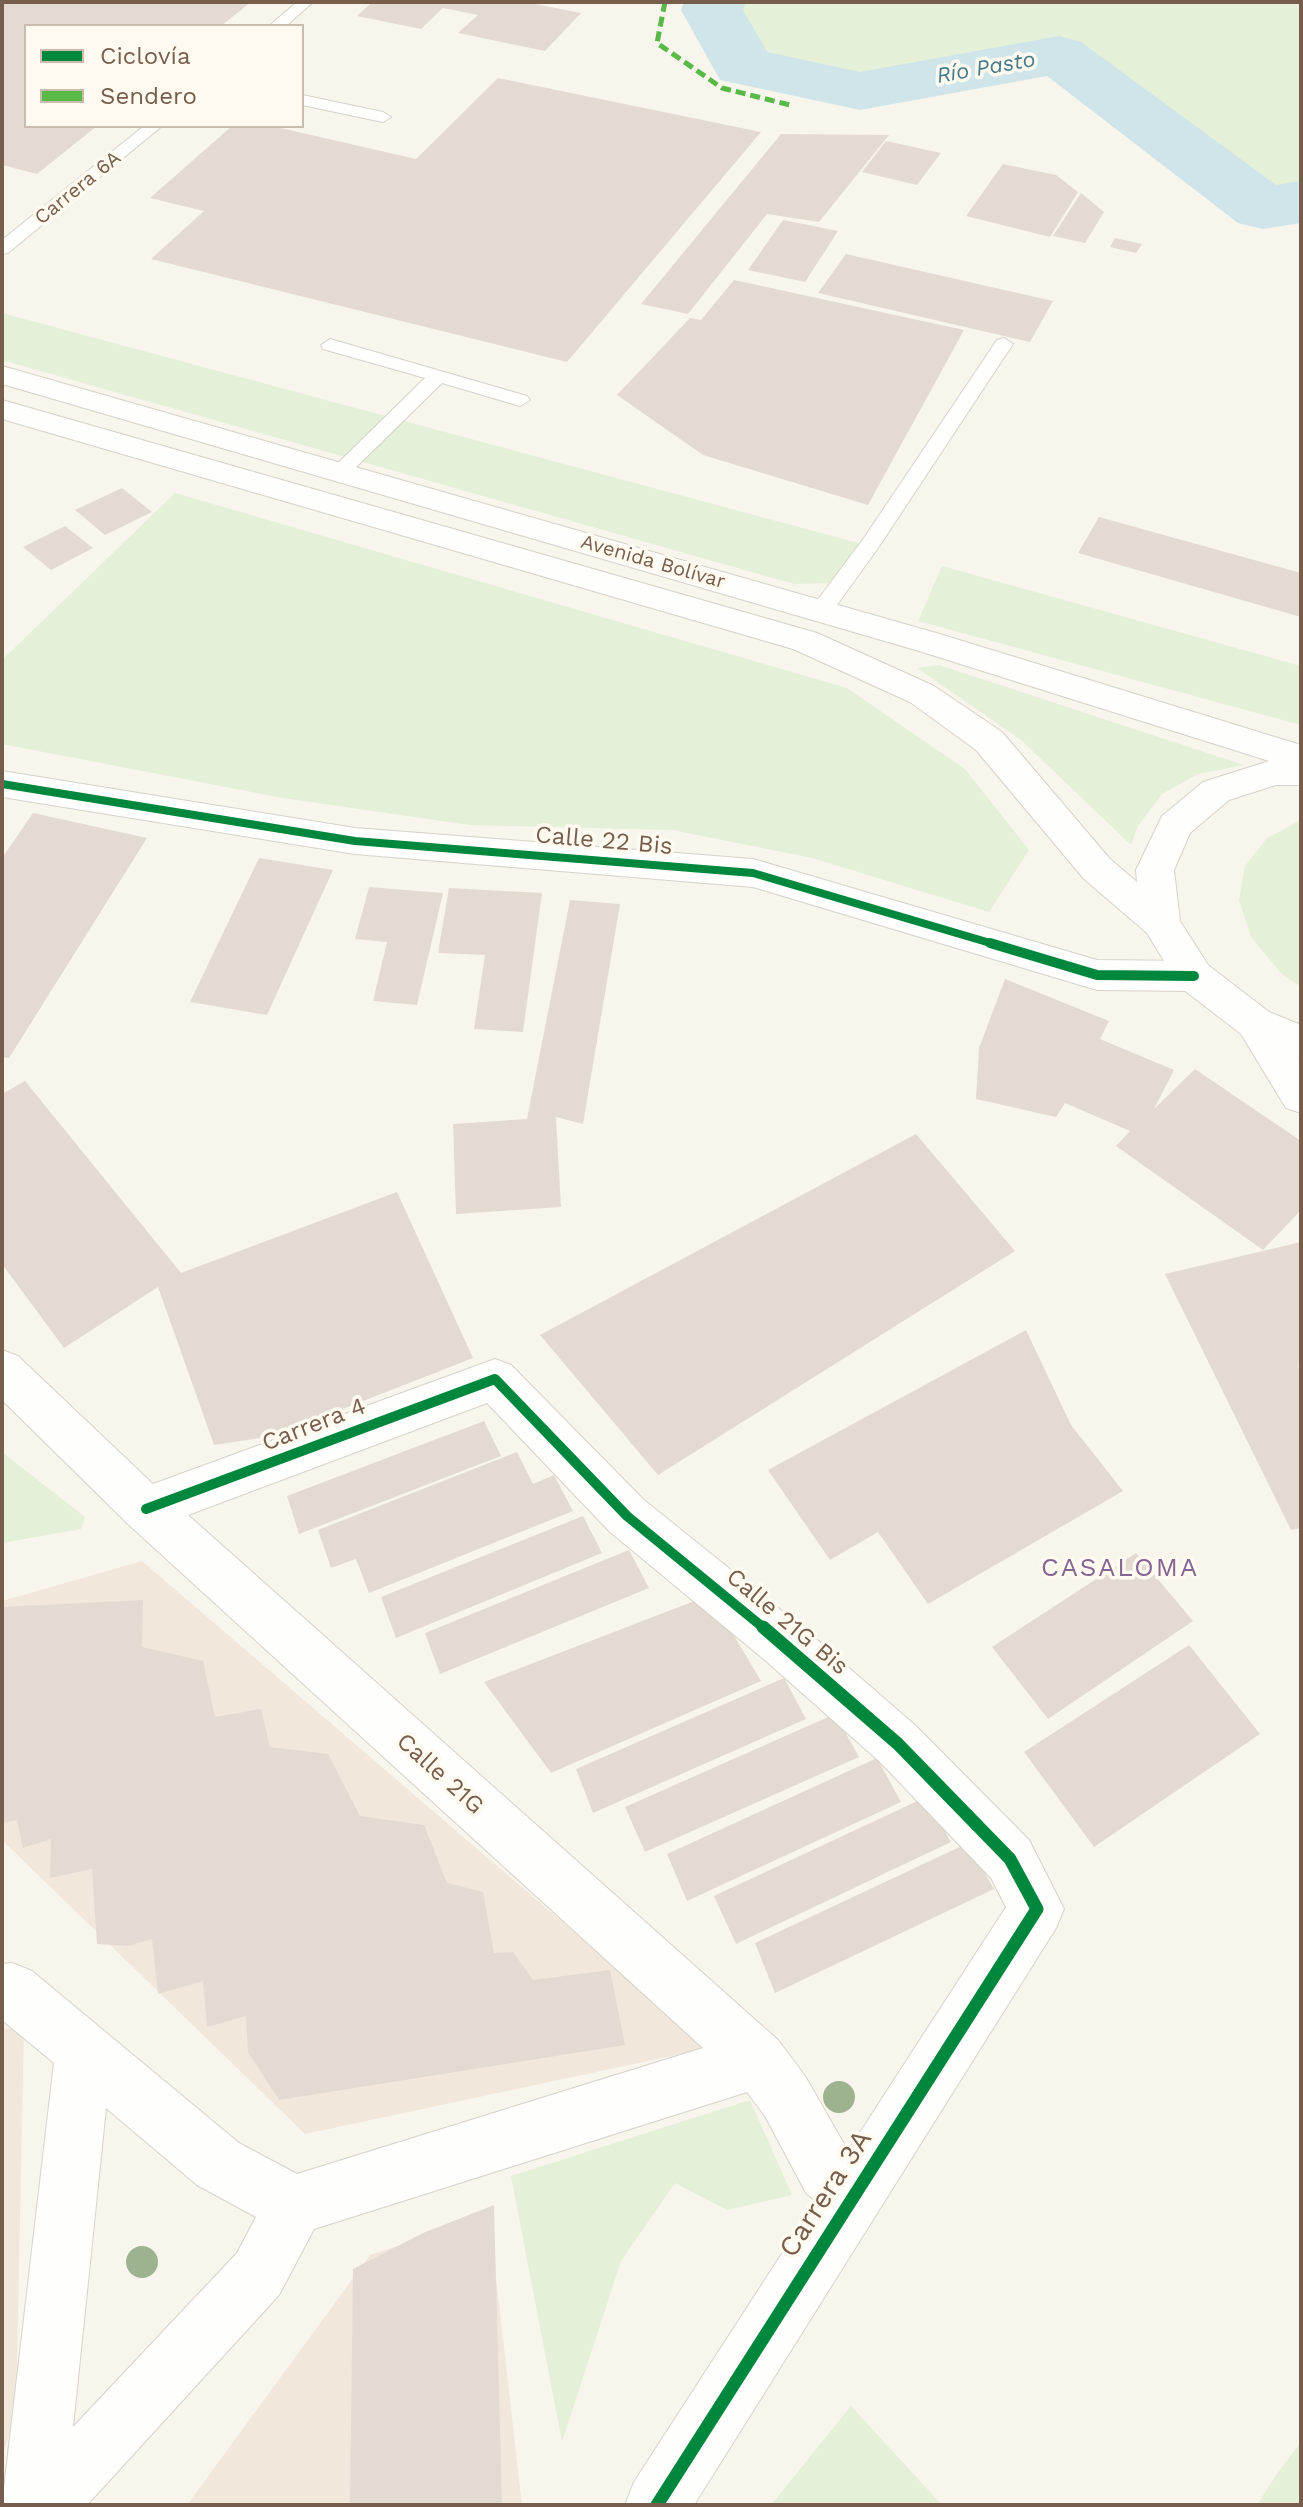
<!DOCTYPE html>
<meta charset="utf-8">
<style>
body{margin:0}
#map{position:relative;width:1303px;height:2507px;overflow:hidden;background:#f8f5ed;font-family:"Work Sans",sans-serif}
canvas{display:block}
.frame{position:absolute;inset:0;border:4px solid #775e4c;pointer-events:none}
.legend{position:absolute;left:24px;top:24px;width:280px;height:104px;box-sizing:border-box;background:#fffaf0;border:2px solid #c9bcae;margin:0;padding:10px 14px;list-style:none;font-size:24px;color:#775e4c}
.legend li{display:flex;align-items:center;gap:16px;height:40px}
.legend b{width:40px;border:2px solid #c9bcae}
</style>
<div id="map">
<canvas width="1303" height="2507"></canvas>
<div class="frame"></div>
<ul class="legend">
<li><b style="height:10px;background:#00873e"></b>Ciclovía</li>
<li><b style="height:10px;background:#58b947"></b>Sendero</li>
</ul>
</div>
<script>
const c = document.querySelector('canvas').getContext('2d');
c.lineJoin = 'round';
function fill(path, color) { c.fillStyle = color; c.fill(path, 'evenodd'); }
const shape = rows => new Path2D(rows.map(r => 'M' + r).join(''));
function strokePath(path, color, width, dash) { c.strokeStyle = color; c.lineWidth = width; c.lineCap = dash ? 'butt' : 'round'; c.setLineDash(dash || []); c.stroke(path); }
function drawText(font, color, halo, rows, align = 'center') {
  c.font = font + ' "Work Sans",sans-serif'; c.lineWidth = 7; c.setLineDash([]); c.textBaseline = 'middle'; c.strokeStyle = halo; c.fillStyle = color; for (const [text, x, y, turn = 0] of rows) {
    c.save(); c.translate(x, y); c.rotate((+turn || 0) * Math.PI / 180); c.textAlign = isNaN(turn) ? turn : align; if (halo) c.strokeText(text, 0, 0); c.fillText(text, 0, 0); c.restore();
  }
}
fill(shape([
 [142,1561,709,2048,305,2134,2,1840,2,1601],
 [24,2028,16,2414,2,2456,2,2029],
 [489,2216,522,2505,187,2505,370,2255]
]), '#f1e8db');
fill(shape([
 [715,2,1301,2,1301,202,1263,208,1059,55,860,91,743,66],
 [2,313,862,544,834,583,794,584,2,360],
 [175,493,847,688,965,769,1029,850,989,912,812,858,672,830,469,825,283,798,2,744,2,660],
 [942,566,1301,666,1301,725,918,621],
 [939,665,1244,765,1198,774,1162,794,1138,826,1131,845,1021,740,917,668],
 [1301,820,1301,987,1281,973,1251,937,1239,900,1245,866,1267,838],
 [2,1452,85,1517,81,1529,2,1543],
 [750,2100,792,2195,727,2210,675,2183,621,2261,562,2442,511,2176],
 [851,2406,942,2505,771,2505],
 [1301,2442,1301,2505,1257,2505,1276,2475]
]), '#e4f0d8');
fill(shape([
 [684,2,746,2,743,10,767,52,860,72,1059,36,1081,42,1276,185,1301,181,1301,223,1263,229,1238,223,1047,76,860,110,720,80,681,10,684,2]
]), '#cfe5e9');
fill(shape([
 [2,2,251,2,221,26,26,26,26,126,97,126,37,174,2,165],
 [372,2,525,2,581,13,545,51,458,33,478,15,443,8,421,29,357,16],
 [498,78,761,132,567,362,151,259,204,211,150,198,232,126,272,126,416,159],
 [781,134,889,135,819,222,767,214,688,314,641,304],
 [886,141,941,153,917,185,862,172],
 [1003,164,1056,175,1078,192,1050,237,966,216],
 [1081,193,1104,212,1085,243,1053,236],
 [783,220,838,231,805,282,748,270],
 [1115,238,1142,244,1136,253,1110,247],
 [846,254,1053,301,1030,342,818,293],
 [734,280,964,330,868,505,703,455,617,395,690,318,701,320],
 [122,488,152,512,105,535,75,510],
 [1099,517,1301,573,1301,617,1078,553],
 [65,526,93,548,51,570,23,547],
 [33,813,147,838,9,1058,2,1057,2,858],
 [259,858,333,870,267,1015,190,1002],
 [369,887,443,893,417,1005,373,1001,387,942,355,939],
 [449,888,542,893,523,1032,474,1029,485,955,438,953],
 [570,900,620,904,583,1124,556,1117,561,1207,456,1214,453,1124,527,1119],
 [1005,979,1109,1021,1100,1039,1174,1070,1154,1109,1195,1069,1301,1141,1301,1210,1263,1250,1116,1146,1130,1131,1065,1103,1056,1117,976,1099,979,1048],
 [25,1081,181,1273,397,1192,473,1358,274,1436,214,1445,158,1287,64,1348,2,1264,2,1094],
 [916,1134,1015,1251,658,1475,540,1335],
 [1301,1242,1301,1364,1298,1366,1301,1372,1301,1528,1291,1530,1165,1274],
 [1026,1330,1071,1425,1123,1491,928,1604,878,1532,830,1560,768,1470],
 [484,1421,501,1456,299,1534,287,1496],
 [517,1452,533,1484,554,1475,573,1511,369,1593,356,1559,331,1568,318,1530],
 [583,1516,602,1553,396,1638,381,1597],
 [629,1550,649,1588,440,1674,425,1633],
 [1136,1553,1193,1621,1048,1719,992,1647],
 [710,1595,761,1681,551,1773,484,1682],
 [143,1600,142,1647,203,1661,215,1717,261,1709,270,1747,328,1754,360,1816,424,1825,447,1883,483,1892,494,1953,513,1952,533,1980,610,1970,625,2045,279,2100,248,2052,246,2016,207,2027,203,1981,158,1994,152,1939,129,1946,97,1944,92,1869,50,1878,51,1839,23,1848,17,1820,2,1823,2,1607],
 [1189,1645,1260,1734,1094,1847,1024,1752],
 [784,1678,806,1719,593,1813,576,1769],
 [835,1714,859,1757,645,1852,625,1807],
 [877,1758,901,1802,687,1901,667,1854],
 [926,1797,951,1842,736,1944,714,1896],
 [968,1843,994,1889,775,1993,755,1943],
 [494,2205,502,2505,350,2505,353,2269,423,2233]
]), '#e3dbd2');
const service = shape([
 [297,2,313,2,286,26,269,26,297,2],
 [302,95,383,112,391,117,383,122,302,105,302,95],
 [144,126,162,126,8,253,2,254,2,240,144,126],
 [1004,338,1013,344,878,548,829,616,813,616,810,611,813,606,864,538,997,340,1004,338],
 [330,339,527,396,530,400,520,406,442,383,347,476,333,476,330,472,333,468,425,378,323,349,321,345,330,339]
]);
const minor = shape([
 [2,771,355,828,753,859,1097,960,1194,961,1208,965,1214,976,1208,987,1194,991,1097,990,753,887,355,854,2,797,2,771],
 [2,1350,18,1356,153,1484,495,1359,511,1365,644,1500,802,1627,916,1726,1029,1840,1064,1909,1056,1928,694,2505,625,2505,634,2482,816,2201,806,2193,765,2116,747,2092,314,2229,279,2295,87,2505,2,2505,54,2063,2,2020,2,1964,12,1963,32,1971,239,2143,297,2174,703,2048,129,1525,2,1400,2,1350],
 [487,1403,610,1532,766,1661,880,1762,991,1878,1006,1907,848,2151,805,2076,778,2040,188,1515,487,1403],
 [106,2108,197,2185,256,2217,237,2253,73,2427,106,2108]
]);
const secondary = shape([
 [2,366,943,635,1301,745,1301,785,1276,785,1229,800,1190,833,1174,870,1180,921,1208,965,1269,1012,1301,1025,1301,1058,1298,1057,1301,1061,1301,1113,1286,1108,1241,1034,1180,987,1147,933,1084,879,976,750,910,702,793,649,2,419,2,400,817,633,934,686,1002,732,1110,859,1137,882,1136,870,1162,816,1203,782,1269,761,919,651,2,384,2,366]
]);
strokePath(service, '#d7d2cb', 2);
strokePath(minor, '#d7d2cb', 2);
strokePath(secondary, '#d8d1c9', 2);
fill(service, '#fefefc');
fill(minor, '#fefefc');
fill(secondary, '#fefefc');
strokePath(shape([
 [665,2,657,43,722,88,790,105]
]), '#58b947', 5, [10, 5]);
strokePath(shape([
 [2,784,355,841,753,873,997,945]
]), '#00873e', 8);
strokePath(shape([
 [990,943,1097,975,1194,976],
 [146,1509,495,1379,627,1516,765,1629]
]), '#00873e', 10);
strokePath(shape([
 [657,2505,1037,1909,1010,1859,898,1744,763,1627]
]), '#00873e', 13);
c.fillStyle = '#9db390';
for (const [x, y] of [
 [839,2097],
 [142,2262]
]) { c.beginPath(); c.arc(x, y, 16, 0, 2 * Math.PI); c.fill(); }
drawText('20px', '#775e4c', '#fffaf0', [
 ["Carrera 6A",78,188,-39],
 ["Avenida Bolívar",653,562,16]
]);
drawText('italic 22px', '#467a8b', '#fffaf0', [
 ["Río Pasto",986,68,-10]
]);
drawText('24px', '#775e4c', '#fffaf0', [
 ["Calle 22 Bis",604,841,5],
 ["Carrera 4",314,1425,-21],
 ["Calle 21G Bis",787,1622,40],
 ["Calle 21G",440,1774,42]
]);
c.letterSpacing = '2px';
drawText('26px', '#866593', '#fffaf0', [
 ["CASALOMA",1120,1568]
]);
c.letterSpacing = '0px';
drawText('28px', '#775e4c', '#fffaf0', [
 ["Carrera 3A",826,2194,-57]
]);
</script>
